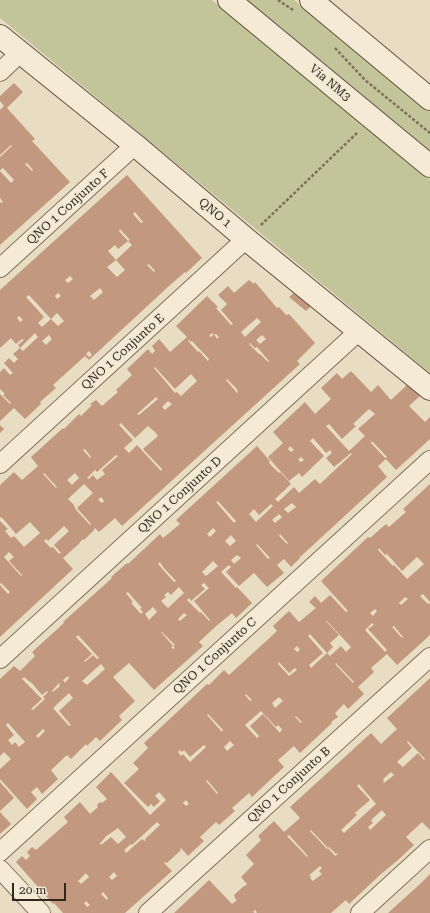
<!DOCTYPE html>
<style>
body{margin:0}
#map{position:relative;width:430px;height:913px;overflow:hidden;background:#e8dcc3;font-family:"Roboto Serif",serif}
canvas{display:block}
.scale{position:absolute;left:12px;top:883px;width:54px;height:18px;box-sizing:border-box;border:2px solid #32271e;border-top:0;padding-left:5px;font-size:12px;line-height:14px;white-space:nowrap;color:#32271e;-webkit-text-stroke:3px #f0e7d2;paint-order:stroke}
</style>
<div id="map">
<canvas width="430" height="913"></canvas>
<div class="scale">20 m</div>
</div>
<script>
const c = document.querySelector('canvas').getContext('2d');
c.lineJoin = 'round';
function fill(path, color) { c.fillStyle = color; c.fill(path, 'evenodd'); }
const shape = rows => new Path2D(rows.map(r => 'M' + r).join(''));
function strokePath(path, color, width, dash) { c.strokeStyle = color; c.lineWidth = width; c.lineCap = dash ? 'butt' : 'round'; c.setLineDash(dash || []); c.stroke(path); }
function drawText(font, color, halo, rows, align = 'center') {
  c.font = font + ' "Roboto Serif",serif'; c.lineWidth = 3; c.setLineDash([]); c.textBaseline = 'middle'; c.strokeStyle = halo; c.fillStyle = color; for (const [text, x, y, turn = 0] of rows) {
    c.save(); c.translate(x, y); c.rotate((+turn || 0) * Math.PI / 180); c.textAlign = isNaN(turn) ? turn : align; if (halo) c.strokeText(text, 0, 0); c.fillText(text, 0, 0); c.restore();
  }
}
fill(shape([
 [0,0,212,0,430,180,430,373,0,18],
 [241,0,294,0,430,112,430,157]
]), '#c1c599');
fill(shape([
 [14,83,23,92,7,108,35,139,32,141,70,182,0,245,0,202,1,203,3,202,0,198,0,171,11,183,14,180,3,168,0,170,0,157,12,146,11,145,0,155,0,110,4,106,0,101,0,96],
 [27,163,33,170,32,171,25,164],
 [127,175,202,258,186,273,185,272,169,286,89,360,85,356,53,385,56,388,40,402,41,404,25,419,14,408,0,421,0,394,10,404,11,403,3,395,5,394,0,389,0,372,4,368,10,375,13,373,4,363,9,358,14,363,18,359,13,354,20,348,18,345,24,340,22,339,16,344,11,338,0,348,0,290],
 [135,212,143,222,141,223,133,214],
 [120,229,130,240,128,241,132,245,116,260,125,270,117,277,107,267,116,260,108,251,115,245,118,249,128,241,119,231],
 [149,264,155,271,154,272,147,265],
 [70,276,73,279,68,283,65,280],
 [100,288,103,292,94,300,90,296],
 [58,293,61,296,57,299,55,296],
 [29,295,51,319,57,313,64,321,58,326,51,319,42,327,38,323,44,317,26,297],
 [19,316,23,320,20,322,17,318],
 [35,333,38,337,23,351,20,348],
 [49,335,52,339,46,345,42,341],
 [89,351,92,355,89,357,86,354],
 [249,280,254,284,255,282,277,308,279,307,286,315,289,314,315,343,297,361,300,364,122,526,115,518,99,532,95,528,94,530,84,540,83,539,79,543,80,543,63,558,73,569,0,637,0,585,8,594,10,592,1,583,0,584,0,521,8,529,5,531,11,538,14,536,24,547,40,533,30,522,16,534,6,522,1,517,0,518,0,485,14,472,22,480,38,466,31,457,63,428,64,429,79,414,81,416,92,405,90,404,96,400,102,406,118,392,116,390,132,375,127,369,148,349,152,354,155,351,152,346,159,339,170,352,187,337,176,326,207,296,218,307,216,308,231,325,233,324,221,310,227,304,218,295,228,286,234,293],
 [257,318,261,322,245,337,241,332],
 [212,333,214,335,216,334,219,337,217,339,214,334,211,337,209,336],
 [262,335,266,339,260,344,256,340],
 [189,340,191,342,192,341,209,359,208,361,199,351,198,352,188,341],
 [250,343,255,348,257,347,269,361,268,362,260,354,259,354,249,344],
 [155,367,175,389,191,374,197,381,181,396,177,392,175,393,154,368],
 [227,379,236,388,238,392,237,393,226,380],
 [156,397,158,399,139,415,137,414],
 [168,401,172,404,165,410,162,407],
 [121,423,135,438,148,426,155,432,158,436,143,449,162,469,161,471,137,445,129,453,124,448,133,440,119,425],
 [85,449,91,457,90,458,83,450],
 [116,455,118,456,102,470,105,474,97,480,93,475,89,479,87,478,95,470,97,472],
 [44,473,57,487,56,488,43,474],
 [75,473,79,478,72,485,67,480],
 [84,484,93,493,77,508,91,524,90,525,77,511,74,506,74,505,68,499],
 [101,497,104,501,102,503,98,500],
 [64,526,69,531,54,545,61,553,59,554,53,547,51,548,44,541,46,539,48,541],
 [9,552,14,557,9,561,22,575,21,576,4,557],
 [296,291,312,305,306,311,289,297],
 [351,371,371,392,378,385,391,400,407,385,420,396,409,406,425,422,430,417,430,439,396,470,385,458,387,457,372,441,371,443,386,459,378,466,387,477,299,558,300,558,291,567,284,559,277,565,284,573,267,587,254,573,239,586,226,572,231,567,229,565,222,571,221,572,236,588,237,587,252,603,236,618,232,613,215,627,199,642,203,646,154,690,129,663,113,677,135,701,119,716,122,720,100,741,96,737,87,746,86,744,71,759,67,755,51,770,58,779,42,794,37,787,31,792,37,799,27,809,0,779,0,769,11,759,4,752,0,756,0,679,14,666,20,671,35,656,32,652,64,623,63,622,112,578,111,577,127,563,128,564,160,534,163,538,180,524,176,520,257,446,270,461,269,463,279,473,280,472,291,484,275,499,278,502,294,487,299,493,315,479,320,484,352,454,351,453,334,467,326,458,332,453,330,450,326,453,313,438,310,441,324,456,302,477,299,473,289,481,268,457,283,443,273,432,305,402,315,414,331,399,321,388,337,373,342,379],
 [369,409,375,414,358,429,365,436,349,451,326,426,329,424,342,439,356,426,353,424],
 [290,446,294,450,291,452,288,449],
 [301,457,304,460,301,462,298,460],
 [218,501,236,521,234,523,216,502],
 [292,503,296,507,288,513,284,509],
 [271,504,273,506,256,522,249,514,254,509,259,515],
 [279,514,282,517,275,523,272,520],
 [213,528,216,531,210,537,207,534],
 [280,534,288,543,287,544,279,536],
 [231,535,236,541,230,546,225,541],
 [257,544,270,558,268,559,256,545],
 [237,555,241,558,234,564,231,560],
 [213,561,218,566,206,576,202,572],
 [160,562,163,567,176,581,174,582,158,564],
 [204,583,209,588,194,601,210,620,209,621,201,612,200,613,187,600,189,598,191,601,205,589,201,585],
 [179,587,184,593,168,608,161,601,166,597,164,595,168,592,171,595],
 [128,592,142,608,140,609,143,612,141,614,131,603,133,602,126,593],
 [153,607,157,612,149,620,145,614],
 [184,613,187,615,180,621,178,619],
 [161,632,162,632,175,645,173,646,175,648,173,649,171,647,173,646],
 [78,635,99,658,97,659,93,655,85,662,84,661,92,654,76,637],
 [101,664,105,669,87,685,82,681],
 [68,676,69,678,65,683,63,680],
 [24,677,30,682,30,681,42,695,47,691,48,692,43,697,45,699,33,710,31,709,42,699,22,679],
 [59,683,60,684,59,685,60,686,53,692,52,691],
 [69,693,73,698,59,711,71,725,69,726,53,708],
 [8,723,25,742,19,747,15,742,12,745,8,740,14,735,6,725],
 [43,729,45,731,38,738,36,736],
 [0,425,4,429,0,433],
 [430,484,430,602,423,594,420,596,428,604,430,603,430,634,429,636,397,665,387,654,371,668,374,672,358,687,364,694,348,709,344,704,335,713,338,717,331,722,332,723,300,753,294,746,278,760,284,767,252,797,249,793,232,808,235,811,219,825,216,822,200,837,204,841,188,856,181,848,180,849,181,850,167,863,165,862,164,863,172,871,125,913,63,913,54,903,53,904,16,862,22,856,26,860,30,856,27,852,32,847,36,850,68,822,64,817,80,802,90,814,98,807,97,805,100,802,102,803,107,799,96,787,111,772,150,815,166,800,159,792,155,796,160,801,154,807,151,804,148,807,124,783,139,769,133,763,148,748,144,743,207,684,209,685,224,670,229,675,277,631,273,626,289,611,299,622,316,608,309,602,315,596,321,603,330,595,346,612,348,611,321,581,368,537,370,538,386,524,389,527,406,512,403,509],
 [379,548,385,555,387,554,402,571,417,557,424,564,407,579,394,565,393,566,378,550],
 [405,597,408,599,401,605,399,603],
 [375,609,377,611,373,616,370,613],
 [326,621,327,621,351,647,346,652,341,646,330,656,327,653,333,647,330,643,339,635],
 [372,623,374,625,368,629,387,650,385,652,365,630],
 [394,626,403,637,402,638,392,627],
 [310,634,327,653,311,668,309,665,323,653,308,636],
 [297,646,300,650,297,652,294,649],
 [279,662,289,673,295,668,297,670,289,676,278,664],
 [336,663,354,682,353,683,335,664],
 [246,694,252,700,250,701,245,695],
 [279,697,283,701,275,708,272,703],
 [261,711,276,727,278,725,282,729,280,733,263,714,250,726,259,736,257,738,245,725],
 [208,714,223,730,222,732,207,715],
 [296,716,302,722,301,723,295,717],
 [230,741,234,745,227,751,224,747],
 [204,745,206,747,190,762,183,754,181,756,178,752,180,750,182,752,184,750,190,757],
 [207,780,218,793,217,794,206,781],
 [186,800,189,804,186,806,183,803],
 [157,822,160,825,145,839,146,841,145,841,142,839,126,853,124,850,131,844,132,845],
 [118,828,126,837,118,844,111,837,101,845,100,843,105,838,105,837],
 [114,872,117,876,112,880,109,877],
 [86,873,89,877,81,884,78,881],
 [103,892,108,898,107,900,101,894],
 [86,901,90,905,87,907,84,903],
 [430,678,430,830,422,822,406,837,414,845,398,860,381,874,349,904,346,900,331,913,256,913,257,912,255,910,253,912,255,913,174,913,209,880,232,904,237,900,234,897,235,897,234,895,244,886,245,886,247,884,241,877,254,864,246,855,261,840,258,836,274,821,284,832,300,818,290,807,371,733,381,744,397,729,387,718],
 [408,741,425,759,424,760,418,753,403,767,397,762,412,748,407,742],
 [391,772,394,775,384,783,383,782,384,781,383,779],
 [359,784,376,804,344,833,341,830,357,815,355,813,370,800,357,786],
 [382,810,386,815,370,830,368,827,373,823,371,820],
 [311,830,328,848,329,847,336,854,337,853,338,854,335,856,328,848,327,849,310,831],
 [289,835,308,856,307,857,287,836],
 [320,866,322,868,319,871,322,874,313,881,310,878,311,877,310,875,307,877],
 [0,782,14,798,0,811],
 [0,812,11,824,0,834],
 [430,874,430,913,388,913,420,884]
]), '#c2987e');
const street = shape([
 [0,72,20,53],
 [0,268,135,145],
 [0,464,246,239],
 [0,659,359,331],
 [0,852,430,460],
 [0,869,41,913],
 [148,913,430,657],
 [360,913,430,849]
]);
const secondary = shape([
 [229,0,430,166],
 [311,0,430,99],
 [0,36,135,145,246,239,430,389]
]);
strokePath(street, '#806e5c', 20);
strokePath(secondary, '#62503f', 24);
strokePath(shape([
 [278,0,293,10],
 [335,48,365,80,430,133],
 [261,225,358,132]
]), '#806e5c', 2.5, [3, 2]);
strokePath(street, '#f4ead5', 18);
strokePath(secondary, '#f4ead5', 22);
drawText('12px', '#32271e', '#f0e7d2', [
 ["Via NM3",330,83,40],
 ["QNO 1 Conjunto F",68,207,-42],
 ["QNO 1",215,213,40],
 ["QNO 1 Conjunto E",123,352,-42],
 ["QNO 1 Conjunto D",180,495,-42],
 ["QNO 1 Conjunto C",215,656,-42],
 ["QNO 1 Conjunto B",289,785,-42]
]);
</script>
